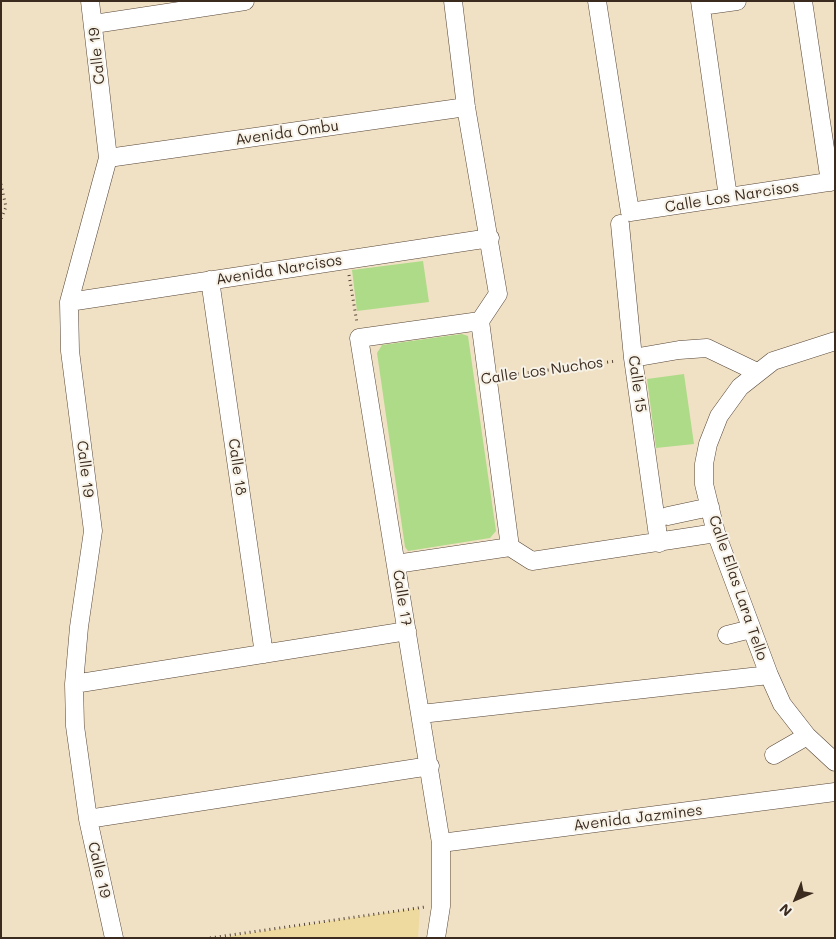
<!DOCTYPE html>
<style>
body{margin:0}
#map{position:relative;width:836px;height:939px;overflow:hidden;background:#f0e1c4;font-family:Mali,sans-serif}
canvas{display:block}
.frame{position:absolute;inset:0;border:2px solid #3b2a1e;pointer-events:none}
.north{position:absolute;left:771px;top:874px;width:50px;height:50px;-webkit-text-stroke:4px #f7f3e8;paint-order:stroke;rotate:224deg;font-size:14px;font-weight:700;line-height:20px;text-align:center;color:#3b2a1e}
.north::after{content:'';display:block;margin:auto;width:18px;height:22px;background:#3b2a1e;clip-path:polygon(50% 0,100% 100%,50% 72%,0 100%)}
</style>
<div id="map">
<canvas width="836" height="939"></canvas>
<div class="frame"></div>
<div class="north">N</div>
</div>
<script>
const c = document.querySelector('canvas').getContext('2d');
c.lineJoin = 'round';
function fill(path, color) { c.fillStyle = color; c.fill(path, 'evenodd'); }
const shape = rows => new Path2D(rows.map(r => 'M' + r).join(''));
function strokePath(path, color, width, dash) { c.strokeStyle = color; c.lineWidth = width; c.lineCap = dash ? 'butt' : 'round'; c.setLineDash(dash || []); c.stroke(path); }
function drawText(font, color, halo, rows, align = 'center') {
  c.font = font + ' Mali,sans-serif'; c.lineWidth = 4; c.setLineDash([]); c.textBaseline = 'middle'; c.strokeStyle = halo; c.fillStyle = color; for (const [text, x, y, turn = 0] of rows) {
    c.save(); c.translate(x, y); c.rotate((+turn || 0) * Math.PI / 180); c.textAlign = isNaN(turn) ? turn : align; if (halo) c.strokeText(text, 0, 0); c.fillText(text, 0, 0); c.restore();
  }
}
fill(shape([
 [423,261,429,302,357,311,352,270],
 [462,334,468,336,496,531,490,538,408,551,405,547,377,353,382,345],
 [684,374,694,444,656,448,647,379]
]), '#aedb88');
fill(shape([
 [420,908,418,938,218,938]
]), '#eeda9e');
const minor = shape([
 [90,1,108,158,69,302,70,351,93,531,79,627,74,684,75,726,88,819,114,938],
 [453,1,466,107,498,294,480,321,510,547],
 [597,1,630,212,835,181],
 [700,1,728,197],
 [803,1,830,182],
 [701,6,737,1],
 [94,24,245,1],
 [108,158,466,107],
 [620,224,633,358,659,543],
 [210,280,264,654],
 [69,302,490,238],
 [835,341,773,361,740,387,719,416,708,444,704,464,704,484,716,533,769,675,782,704,807,736,835,762],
 [633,358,679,350,707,348,757,372],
 [668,516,710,507],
 [396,564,510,547,532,561,716,533],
 [727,635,751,629],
 [74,684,407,631],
 [421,714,769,675],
 [774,755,807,736],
 [88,819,430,766],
 [441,843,835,792],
 [436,938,441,906,441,843,359,338,480,321]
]);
strokePath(minor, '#564537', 19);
strokePath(shape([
 [1,184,6,207,1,219],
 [349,275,357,323],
 [503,376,616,361],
 [210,938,425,907]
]), '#564537', 3, [1, 4]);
strokePath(minor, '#fff', 18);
drawText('15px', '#3b2a1e', '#f7f3e8', [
 ["Calle 19",97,56,-96],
 ["Avenida Ombu",287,133,-8],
 ["Calle Los Narcisos",732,197,-9],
 ["Avenida Narcisos",279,270,-9],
 ["Calle Los Nuchos",542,371,-8],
 ["Calle 15",637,384,82],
 ["Calle 18",237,467,82],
 ["Calle 19",85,469,83],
 ["Calle Ellas Lara Tello",738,588,71],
 ["Calle 17",402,598,81],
 ["Avenida Jazmines",638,818,-7],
 ["Calle 19",99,870,77]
]);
</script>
